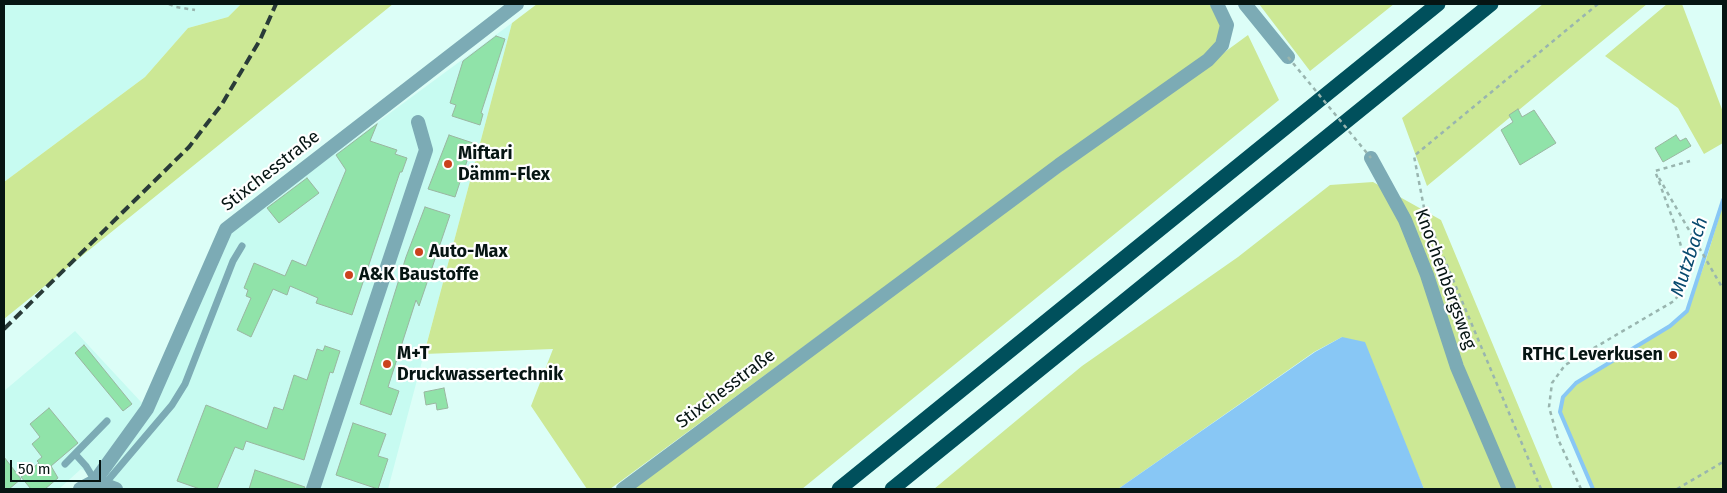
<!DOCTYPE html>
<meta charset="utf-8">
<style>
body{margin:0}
#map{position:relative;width:1727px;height:493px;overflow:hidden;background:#dcfef7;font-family:"Fira Sans",sans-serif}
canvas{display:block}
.frame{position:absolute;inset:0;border:5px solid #061513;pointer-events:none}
.scale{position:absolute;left:10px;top:460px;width:91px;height:22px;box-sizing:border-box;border:2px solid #061513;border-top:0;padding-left:6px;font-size:15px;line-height:18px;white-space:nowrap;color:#061513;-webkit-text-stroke:4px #fff;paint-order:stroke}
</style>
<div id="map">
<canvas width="1727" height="493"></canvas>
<div class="frame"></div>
<div class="scale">50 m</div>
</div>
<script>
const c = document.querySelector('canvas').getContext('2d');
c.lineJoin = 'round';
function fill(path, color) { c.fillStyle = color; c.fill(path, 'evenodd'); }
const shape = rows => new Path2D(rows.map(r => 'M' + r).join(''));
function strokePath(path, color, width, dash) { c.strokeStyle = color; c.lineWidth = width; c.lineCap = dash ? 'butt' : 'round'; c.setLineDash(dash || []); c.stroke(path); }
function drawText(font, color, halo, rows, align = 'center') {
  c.font = font + ' "Fira Sans",sans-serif'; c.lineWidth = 4.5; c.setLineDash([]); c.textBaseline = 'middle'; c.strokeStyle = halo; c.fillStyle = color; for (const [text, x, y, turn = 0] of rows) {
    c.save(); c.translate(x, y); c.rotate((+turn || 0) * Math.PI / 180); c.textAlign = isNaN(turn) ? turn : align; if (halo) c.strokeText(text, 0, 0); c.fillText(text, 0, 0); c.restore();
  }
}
fill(shape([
 [4,4,241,4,228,17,188,28,145,77,4,182],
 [512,23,388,489,123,489,81,469,59,489,4,489,4,391,75,331,142,403,230,231]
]), '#c7fbf1');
fill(shape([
 [241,4,393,4,4,319,4,182,145,77,188,28,228,17],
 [537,4,1210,4,1222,29,1218,41,1205,57,1056,161,610,489,587,489,531,406,553,349,424,354,512,23],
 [1259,4,1394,4,1310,71],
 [1543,4,1647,4,1427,186,1402,118],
 [1667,4,1682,4,1723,112,1723,143,1704,154,1678,108,1605,56],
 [1248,35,1279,100,802,489,627,489],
 [1373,182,1441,220,1553,489,1424,489,1410,457,1342,337,1314,352,1118,489,934,489,1082,366,1238,257,1330,185],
 [1723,204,1723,489,1593,489,1560,412,1563,397,1576,383,1670,326,1687,311,1706,260]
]), '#cce895');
fill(shape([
 [1342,337,1365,342,1424,489,1118,489,1315,352]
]), '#88c7f5');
strokePath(shape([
 [1593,489,1560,412,1563,397,1576,383,1670,326,1687,311,1723,200]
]), '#88c7f5', 4);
const building = shape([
 [496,36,505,39,481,113,483,114,480,125,452,116,456,105,450,103,463,61,496,36],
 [1518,109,1522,117,1534,110,1556,143,1520,165,1501,130,1513,122,1509,115,1518,109],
 [377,124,370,141,397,150,395,154,407,158,402,172,400,172,352,315,316,303,318,298,290,286,287,295,273,289,251,337,237,330,251,298,246,296,248,290,244,288,254,263,285,276,292,260,306,266,346,170,336,155,377,124],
 [449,135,473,143,455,197,428,189,449,135],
 [1676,135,1680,141,1686,138,1691,146,1663,162,1655,148,1676,135],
 [307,178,319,193,279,223,267,208,307,178],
 [425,207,450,215,419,306,416,300,388,387,399,391,391,415,360,404,406,257,425,207],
 [84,345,132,404,123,411,75,353,84,345],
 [325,346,340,351,333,373,330,372,304,460,246,441,243,450,235,447,217,489,200,489,177,481,206,405,267,429,274,407,283,410,294,375,307,380,317,349,323,351,325,346],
 [444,388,448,408,437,410,436,403,426,405,424,392,444,388],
 [49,408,78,443,51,466,58,478,45,489,31,489,21,477,39,463,37,461,42,457,32,444,40,437,30,424,49,408],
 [353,423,386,434,378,456,388,459,378,489,336,475,353,423],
 [4,457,21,479,9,489,4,489,4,457],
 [255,470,305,487,304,489,249,489,255,470]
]);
fill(building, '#90e3a9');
strokePath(building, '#9ab6a1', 1);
strokePath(shape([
 [169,4,176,7,195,10],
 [1659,178,1723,289],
 [1541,489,1425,213,1414,156,1598,4],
 [1581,489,1558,439,1549,407,1552,383,1565,365,1674,301,1680,293,1686,276,1685,261,1676,228,1655,171,1690,161],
 [1677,489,1723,462]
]), '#99b5af', 2.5, [4, 4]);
strokePath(shape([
 [76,455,86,466,95,481],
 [65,464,107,421],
 [104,485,172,405,185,384,233,261,242,246]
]), '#7cabb5', 7);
strokePath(shape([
 [1245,4,1288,57],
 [1371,158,1405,220,1427,275,1457,367,1509,489],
 [95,481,116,489],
 [80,489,95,481,147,409,226,229,517,4],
 [313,489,426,150,418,122],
 [623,489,1059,165,1208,60,1222,45,1227,25,1217,4]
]), '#7cabb5', 14);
strokePath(shape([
 [839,489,1438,4],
 [892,489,1491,4]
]), '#00505c', 15);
strokePath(shape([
 [4,329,189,147,222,104,260,40,276,4]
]), '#293b38', 4, [10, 5]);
strokePath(shape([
 [1288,57,1371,158]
]), '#99b5af', 2.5, [4, 4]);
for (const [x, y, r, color] of [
 [448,164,5,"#cb421d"],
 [419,252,5,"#cb421d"],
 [349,275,5,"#cb421d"],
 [1673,355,5,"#cb421d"],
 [387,364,5,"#cb421d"]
]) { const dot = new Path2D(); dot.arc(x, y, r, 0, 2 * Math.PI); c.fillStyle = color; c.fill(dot); strokePath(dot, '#fff', 2); }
drawText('bold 18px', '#061513', '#fff', [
 ["Miftari",458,154],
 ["Dämm-Flex",458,175],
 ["Auto-Max",429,252],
 ["A&K Baustoffe",359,275],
 ["M+T",397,354],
 ["Druckwassertechnik",397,375],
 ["RTHC Leverkusen",1663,355,"right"]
], 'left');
drawText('18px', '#061513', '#fff', [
 ["Stixchesstraße",271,171,-38],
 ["Knochenbergsweg",1445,279,70],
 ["Stixchesstraße",726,389,-37]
]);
drawText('italic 19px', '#084a6f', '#fff', [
 ["Mutzbach",1690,257,-72]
]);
</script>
